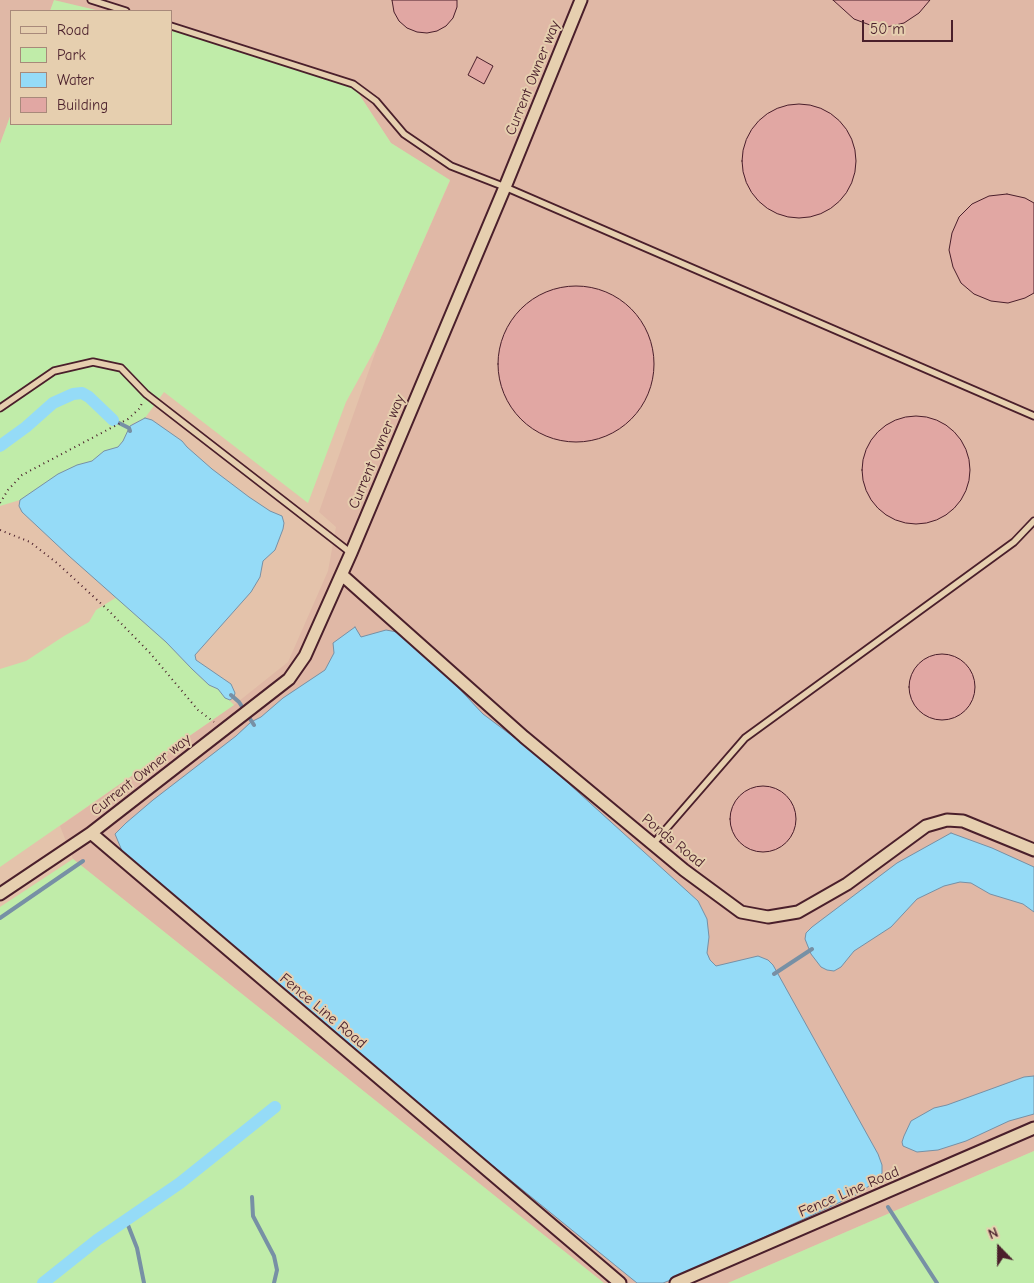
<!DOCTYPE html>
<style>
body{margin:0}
#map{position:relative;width:1034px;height:1283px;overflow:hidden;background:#e4c3ab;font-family:"Comic Neue",sans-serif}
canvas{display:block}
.legend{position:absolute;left:10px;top:10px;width:162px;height:115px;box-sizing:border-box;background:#e6cfaf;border:1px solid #a8897a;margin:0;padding:6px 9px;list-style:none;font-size:15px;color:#4a1f2b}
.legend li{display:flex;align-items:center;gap:10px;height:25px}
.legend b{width:25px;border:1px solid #a8897a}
.north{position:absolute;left:974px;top:1223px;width:50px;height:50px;-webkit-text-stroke:4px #e6cfaf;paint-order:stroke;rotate:338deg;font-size:14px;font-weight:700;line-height:20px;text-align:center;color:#4a1f2b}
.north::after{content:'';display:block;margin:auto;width:18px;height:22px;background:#4a1f2b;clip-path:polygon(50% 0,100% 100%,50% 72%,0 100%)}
.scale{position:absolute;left:862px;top:20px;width:91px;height:22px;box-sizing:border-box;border:2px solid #4a1f2b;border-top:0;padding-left:6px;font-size:15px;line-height:18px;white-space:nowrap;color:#4a1f2b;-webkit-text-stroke:4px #e6cfaf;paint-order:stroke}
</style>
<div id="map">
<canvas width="1034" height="1283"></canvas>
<ul class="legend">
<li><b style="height:6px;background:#e6cfaf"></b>Road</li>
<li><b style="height:14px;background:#c0eca9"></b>Park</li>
<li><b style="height:14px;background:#95dbf7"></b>Water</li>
<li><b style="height:14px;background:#e1a7a3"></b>Building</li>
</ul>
<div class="north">N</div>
<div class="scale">50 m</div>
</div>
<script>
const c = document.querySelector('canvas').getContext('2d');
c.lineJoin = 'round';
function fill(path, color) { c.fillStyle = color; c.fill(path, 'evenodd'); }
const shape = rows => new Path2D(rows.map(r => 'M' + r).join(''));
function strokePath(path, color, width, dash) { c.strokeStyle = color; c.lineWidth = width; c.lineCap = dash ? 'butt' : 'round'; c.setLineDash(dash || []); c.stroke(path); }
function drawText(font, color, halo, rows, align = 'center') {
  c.font = font + ' "Comic Neue",sans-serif'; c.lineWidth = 4; c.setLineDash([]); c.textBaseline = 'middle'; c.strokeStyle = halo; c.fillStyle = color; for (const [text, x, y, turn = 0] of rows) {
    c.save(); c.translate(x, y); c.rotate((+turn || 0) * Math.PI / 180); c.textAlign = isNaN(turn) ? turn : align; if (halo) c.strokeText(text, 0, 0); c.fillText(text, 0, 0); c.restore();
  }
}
fill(shape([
 [0,0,1034,0,1034,1151,728,1283,604,1283,73,859,60,826,234,705,288,662,328,571,336,527,319,512,379,342,450,181,391,143,353,85,171,30,171,11,100,11,54,1,50,11,11,11,11,114,0,144]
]), '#e0b8a6');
fill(shape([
 [54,0,100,11,50,11],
 [171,30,353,85,391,143,450,180,379,342,346,402,308,503,164,392,145,418,132,424,123,441,118,447,107,450,92,461,64,471,20,500,0,506,0,144,11,114,11,124,171,124],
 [117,597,166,642,192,669,209,685,218,689,234,705,0,867,0,669,26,661,64,636,89,622,96,610],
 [73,859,604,1283,0,1283,0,907],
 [1034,1151,1034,1283,728,1283,913,1203]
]), '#c0eca9');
const water = shape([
 [145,418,152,420,182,441,187,447,212,469,249,497,270,511,282,516,284,523,283,529,275,550,263,561,260,577,251,592,195,655,196,660,231,684,235,693,234,697,230,700,225,698,218,689,209,685,192,669,166,642,69,556,22,512,19,506,20,500,58,474,77,465,92,461,104,451,118,447,123,441,130,426,145,418],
 [355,627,361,637,386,630,397,632,452,681,483,714,535,753,698,901,707,919,709,937,707,953,710,960,716,966,758,956,768,960,773,965,878,1154,882,1165,882,1173,879,1178,860,1193,676,1278,663,1283,637,1283,417,1104,353,1047,125,858,115,834,126,823,153,800,236,736,251,722,261,717,283,698,325,670,334,653,333,643,355,627],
 [951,833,992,848,1034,867,1034,912,1023,904,990,894,971,883,960,882,944,886,917,899,891,927,854,951,841,967,834,971,827,970,821,967,811,954,805,939,806,933,812,927,897,863,951,833],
 [1034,1076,1034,1114,1009,1121,966,1141,938,1150,917,1152,903,1146,902,1142,904,1136,911,1121,934,1108,947,1105,1024,1077,1034,1076]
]);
fill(water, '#95dbf7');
strokePath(water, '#7790a5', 1);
strokePath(shape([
 [113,420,129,428,130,431],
 [231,695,239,702,254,725],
 [0,918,83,861],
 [774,974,812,949],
 [252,1197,253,1216,274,1256,277,1270,274,1283],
 [888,1207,937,1283],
 [126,1220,137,1248,144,1283]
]), '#7790a5', 4);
strokePath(shape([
 [0,446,26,427,53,403,73,394,82,393,89,397,113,420],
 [43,1283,97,1240,180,1183,275,1107]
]), '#95dbf7', 12);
const building = shape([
 [392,0,457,0,457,7,453,18,446,26,437,31,427,33,417,32,407,28,399,21,394,12,392,0],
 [833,0,930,0,919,13,904,23,887,27,870,25,854,19,833,0],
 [477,57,493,66,484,84,468,75,477,57],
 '742 161a57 57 0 1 1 114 0a57 57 0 1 1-114 0Z',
 [1007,194,1025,198,1034,203,1034,293,1025,298,1008,303,991,301,974,294,961,283,953,267,949,250,952,233,959,217,972,204,989,196,1007,194],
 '498 364a78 78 0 1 1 156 0a78 78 0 1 1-156 0Z',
 '862 470a54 54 0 1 1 108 0a54 54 0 1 1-108 0Z',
 '909 687a33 33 0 1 1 66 0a33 33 0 1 1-66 0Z',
 '730 819a33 33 0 1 1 66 0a33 33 0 1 1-66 0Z'
]);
fill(building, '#e1a7a3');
strokePath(building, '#4a1f2b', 1);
const service = shape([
 [91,0,126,11],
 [171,26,353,84,376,101,404,134,451,166,505,187,1034,416],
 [0,408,54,371,93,362,121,368,146,394,351,553],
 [653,844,745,738,1014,542,1034,521]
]);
const minor = shape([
 [342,575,524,737,684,870,741,912,768,917,798,912,847,884,926,826,947,820,963,821,1034,850],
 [91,833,289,679,305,656,351,553,505,187,581,0],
 [0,894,91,833,620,1283],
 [676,1283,1034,1128]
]);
strokePath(service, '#4a1f2b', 9);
strokePath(minor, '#4a1f2b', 15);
strokePath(shape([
 [0,503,8,490,22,475,128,419,140,408,142,403],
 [0,530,30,542,57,563,108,610,150,653,198,710,214,722]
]), '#4a1f2b', 2, [1, 4]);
strokePath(service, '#e6cfaf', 5.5);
strokePath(minor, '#e6cfaf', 11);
drawText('15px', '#4a1f2b', '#e6cfaf', [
 ["Current Owner way",533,78,-68],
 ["Current Owner way",377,452,-67],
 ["Current Owner way",141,775,-38],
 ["Ponds Road",673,841,39],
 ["Fence Line Road",323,1011,40],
 ["Fence Line Road",849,1192,-23]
]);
</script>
